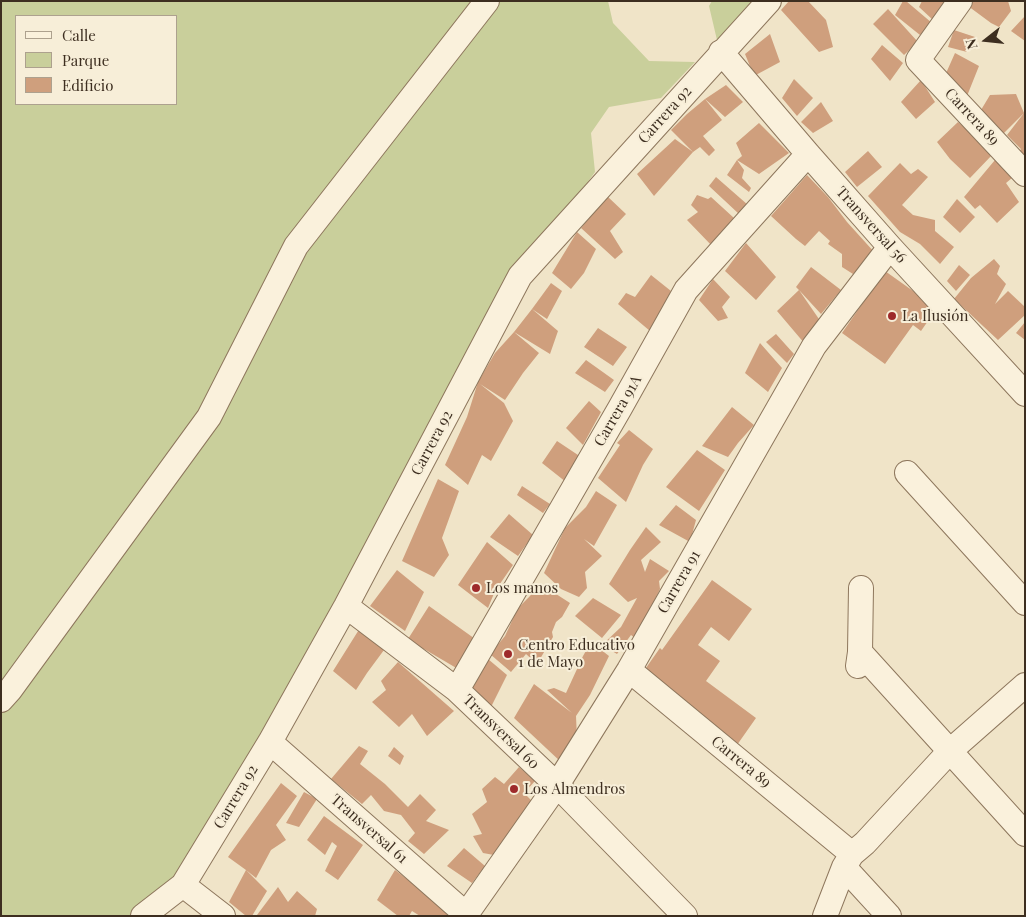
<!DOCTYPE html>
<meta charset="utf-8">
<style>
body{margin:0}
#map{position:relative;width:1026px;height:917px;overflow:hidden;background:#f0e4c8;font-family:"Playfair Display",serif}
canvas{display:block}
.frame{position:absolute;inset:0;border:2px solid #3d2e20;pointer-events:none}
.legend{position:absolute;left:15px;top:15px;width:162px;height:90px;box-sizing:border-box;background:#f7eed8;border:1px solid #ada18e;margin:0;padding:6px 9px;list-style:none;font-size:15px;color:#3d2e20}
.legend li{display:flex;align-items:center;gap:10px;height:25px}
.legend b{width:25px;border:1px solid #ada18e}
.north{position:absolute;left:961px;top:15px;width:50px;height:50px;-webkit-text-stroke:4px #f7eed8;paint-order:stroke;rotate:254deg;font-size:14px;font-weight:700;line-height:20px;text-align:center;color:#3d2e20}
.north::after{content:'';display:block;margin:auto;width:18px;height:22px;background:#3d2e20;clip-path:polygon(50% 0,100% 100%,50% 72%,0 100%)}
</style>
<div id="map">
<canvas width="1026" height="917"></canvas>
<div class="frame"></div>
<ul class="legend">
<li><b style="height:6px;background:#faf1dc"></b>Calle</li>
<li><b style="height:14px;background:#c9cf9b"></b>Parque</li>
<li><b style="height:14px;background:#cf9f7d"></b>Edificio</li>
</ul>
<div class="north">N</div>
</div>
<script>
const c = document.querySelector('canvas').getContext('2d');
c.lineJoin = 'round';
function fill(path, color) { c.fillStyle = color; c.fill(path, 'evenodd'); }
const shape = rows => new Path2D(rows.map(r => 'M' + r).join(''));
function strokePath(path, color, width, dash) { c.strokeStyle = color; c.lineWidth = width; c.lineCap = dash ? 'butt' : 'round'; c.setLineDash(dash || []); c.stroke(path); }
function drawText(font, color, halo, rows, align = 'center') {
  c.font = font + ' "Playfair Display",serif'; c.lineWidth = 4; c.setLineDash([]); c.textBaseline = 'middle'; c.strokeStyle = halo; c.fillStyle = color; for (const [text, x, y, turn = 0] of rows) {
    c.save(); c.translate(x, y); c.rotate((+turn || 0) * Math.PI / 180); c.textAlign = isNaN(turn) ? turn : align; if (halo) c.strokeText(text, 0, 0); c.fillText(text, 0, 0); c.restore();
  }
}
fill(shape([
 [1,1,608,1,613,23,649,61,695,62,661,98,609,107,591,133,595,172,520,276,183,885,143,916,1,916],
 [16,16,176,16,176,104,16,104],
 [712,1,753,1,717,40,709,6]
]), '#c9cf9b');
fill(shape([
 [789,1,808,1,826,20,833,47,819,52,781,10],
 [903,1,906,1,932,23,920,35,895,15],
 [922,1,947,1,933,20,919,7],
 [971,1,1008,1,1011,11,999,27,991,23,968,6],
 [888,9,918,42,904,55,873,24],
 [1025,16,1025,41,1011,31],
 [954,30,975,37,967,52,948,47],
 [770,34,780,62,754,76,745,54],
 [882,45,903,63,890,81,871,59],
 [955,53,979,66,967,96,943,80],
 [794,79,813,98,797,116,782,98],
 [921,80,935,102,916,119,901,102],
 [726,85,743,102,725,117,705,99],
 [1016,94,1024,113,1025,112,1025,157,1019,152,1021,149,1007,135,1024,113,1003,134,978,115,990,95],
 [705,99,722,120,703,136,715,150,709,156,700,147,693,152,671,130,687,114],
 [821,102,833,121,813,133,801,122],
 [958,122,972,134,993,154,970,178,950,159,937,142],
 [759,123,789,153,759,174,737,160,742,156,736,143],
 [675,139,693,152,654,196,637,174],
 [868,151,882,167,857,187,845,172],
 [737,160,744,170,742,178,751,188,749,192,727,175],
 [995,160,1012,178,1006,183,1019,202,997,223,980,205,975,209,964,197],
 [900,163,911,174,918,169,928,177,902,205,913,215,935,220,935,231,954,247,940,264,920,244,900,232,868,196],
 [807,175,828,197,847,222,875,253,853,274,842,267,842,254,828,244,830,241,819,231,805,246,796,239,771,216],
 [716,177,748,205,739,214,709,186],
 [697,195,708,199,711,197,734,218,713,247,687,220,698,212,691,205],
 [607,196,626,214,610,231,623,252,615,259,581,228],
 [957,199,975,217,960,233,943,217],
 [577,232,596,249,584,273,571,289,552,273],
 [746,243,776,277,756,300,725,271],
 [994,259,1000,266,997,274,1006,284,995,304,1008,291,1025,307,1025,315,998,340,954,299,971,278],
 [959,265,970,275,956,291,947,281],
 [811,267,841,290,821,314,799,290,821,322,805,344,777,311,799,290,796,287],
 [885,271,937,308,921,331,913,325,885,364,842,333],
 [651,275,671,291,650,331,618,304,626,293,635,297],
 [713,279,730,297,722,307,728,318,718,321,699,300],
 [551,283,562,291,547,319,532,309],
 [532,309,558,331,550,354,514,332],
 [1025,322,1025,340,1016,333],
 [598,328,627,347,613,366,584,347],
 [514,332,539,353,523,373,505,400,480,384,504,403,513,421,491,461,482,455,468,485,445,465,467,417,478,382,495,353],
 [776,334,794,354,787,363,766,342],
 [760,343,782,368,768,392,745,373],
 [586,360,614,380,605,392,575,373],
 [589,401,601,412,583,445,566,428],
 [732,407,754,425,738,443,728,457,702,446],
 [629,430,653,449,643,465,626,502,598,478,620,445,617,443],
 [557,441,584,459,571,486,542,463],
 [697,450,725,470,699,511,666,487],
 [438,479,459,491,442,538,449,555,434,577,402,561],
 [522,486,550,504,543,513,517,495],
 [596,491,617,505,594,546,584,539,602,556,585,572,587,588,579,597,561,589,544,573,565,528,586,507],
 [676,505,696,520,690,542,659,525],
 [509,514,533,535,518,556,490,537],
 [646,527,661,542,641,560,645,572,650,559,669,571,659,581,660,589,636,639,631,635,617,654,602,645,621,627,637,598,628,602,609,584,630,550],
 [487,542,513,565,495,591,488,608,458,585],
 [397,570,424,592,405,631,370,606],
 [712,580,752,609,729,641,711,627,698,645,720,661,706,681,756,718,737,745,641,675,660,648,662,650],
 [539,583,570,603,562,617,556,622,552,632,553,637,537,664,526,654,511,672,490,654,505,636,518,608,530,596],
 [593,598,621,615,602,638,575,616],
 [429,606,478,641,458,669,424,649,417,656,408,639],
 [360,628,384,650,367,673,356,690,333,671],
 [591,642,609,656,590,695,576,716,577,739,562,763,514,718,534,684,572,713,547,690,554,688,566,693,583,656],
 [488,659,507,675,491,707,471,689],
 [398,662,454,711,427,736,412,714,399,727,372,702,386,690,381,681],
 [359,746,368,751,360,764,385,784,408,807,420,794,436,810,426,821,449,830,424,854,408,841,415,833,401,815,384,811,371,795,362,804,331,779],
 [394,747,404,756,400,765,388,756],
 [519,767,535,781,524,793,534,803,494,855,483,853,473,836,482,834,472,814,487,802,482,789,495,777,504,784],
 [281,783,297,796,276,825,286,840,271,850,256,878,246,870,267,891,252,916,246,916,229,902,246,870,228,857],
 [304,792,317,799,299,827,286,823],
 [324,816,363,845,338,880,325,871,337,846,332,842,325,855,307,840],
 [464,848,485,866,472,883,447,866],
 [395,870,453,914,452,916,420,916,412,911,409,916,398,916,377,900],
 [278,887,288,902,297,891,317,909,315,916,258,916,257,915]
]), '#cf9f7d');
const minor = shape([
 [960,1,918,60,1025,174],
 [721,52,808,154,890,247,1025,394],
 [907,473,1025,603],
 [346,606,457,690,557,785,685,916],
 [860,652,1025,834],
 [858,666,860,652,861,588],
 [629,670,852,854],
 [457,690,620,408,686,290,808,154],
 [1,700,10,690,209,417,296,246,487,1],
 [270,742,468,916],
 [844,867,889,916],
 [183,885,223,916],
 [143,916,183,885,270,742,346,606,520,276,769,1],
 [465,916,557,785,629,670,814,346,890,247],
 [825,916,844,867,852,854,865,843,950,751,1025,685]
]);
strokePath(minor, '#8d765c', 26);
strokePath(minor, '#faf1dc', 24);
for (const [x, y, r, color] of [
 [892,316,5,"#9e2a2b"],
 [476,588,5,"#9e2a2b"],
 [508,654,5,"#9e2a2b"],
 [514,789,5,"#9e2a2b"]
]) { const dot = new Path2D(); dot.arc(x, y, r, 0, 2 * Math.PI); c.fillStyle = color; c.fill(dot); strokePath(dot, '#f7eed8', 2); }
drawText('15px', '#3d2e20', '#f7eed8', [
 ["Carrera 92",665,115,-48],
 ["Carrera 89",972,117,47],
 ["Transversal 56",871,225,48],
 ["Carrera 91A",618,411,-60],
 ["Carrera 92",432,443,-62],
 ["Carrera 91",679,582,-60],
 ["Transversal 60",501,732,44],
 ["Carrera 89",741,762,39],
 ["Carrera 92",236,797,-59],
 ["Transversal 61",369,829,41]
]);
drawText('15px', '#3d2e20', '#f7eed8', [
 ["La Ilusión",902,316],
 ["Los manos",486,588],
 ["Centro Educativo",518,645],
 ["1 de Mayo",518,662],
 ["Los Almendros",524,789]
], 'left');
</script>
